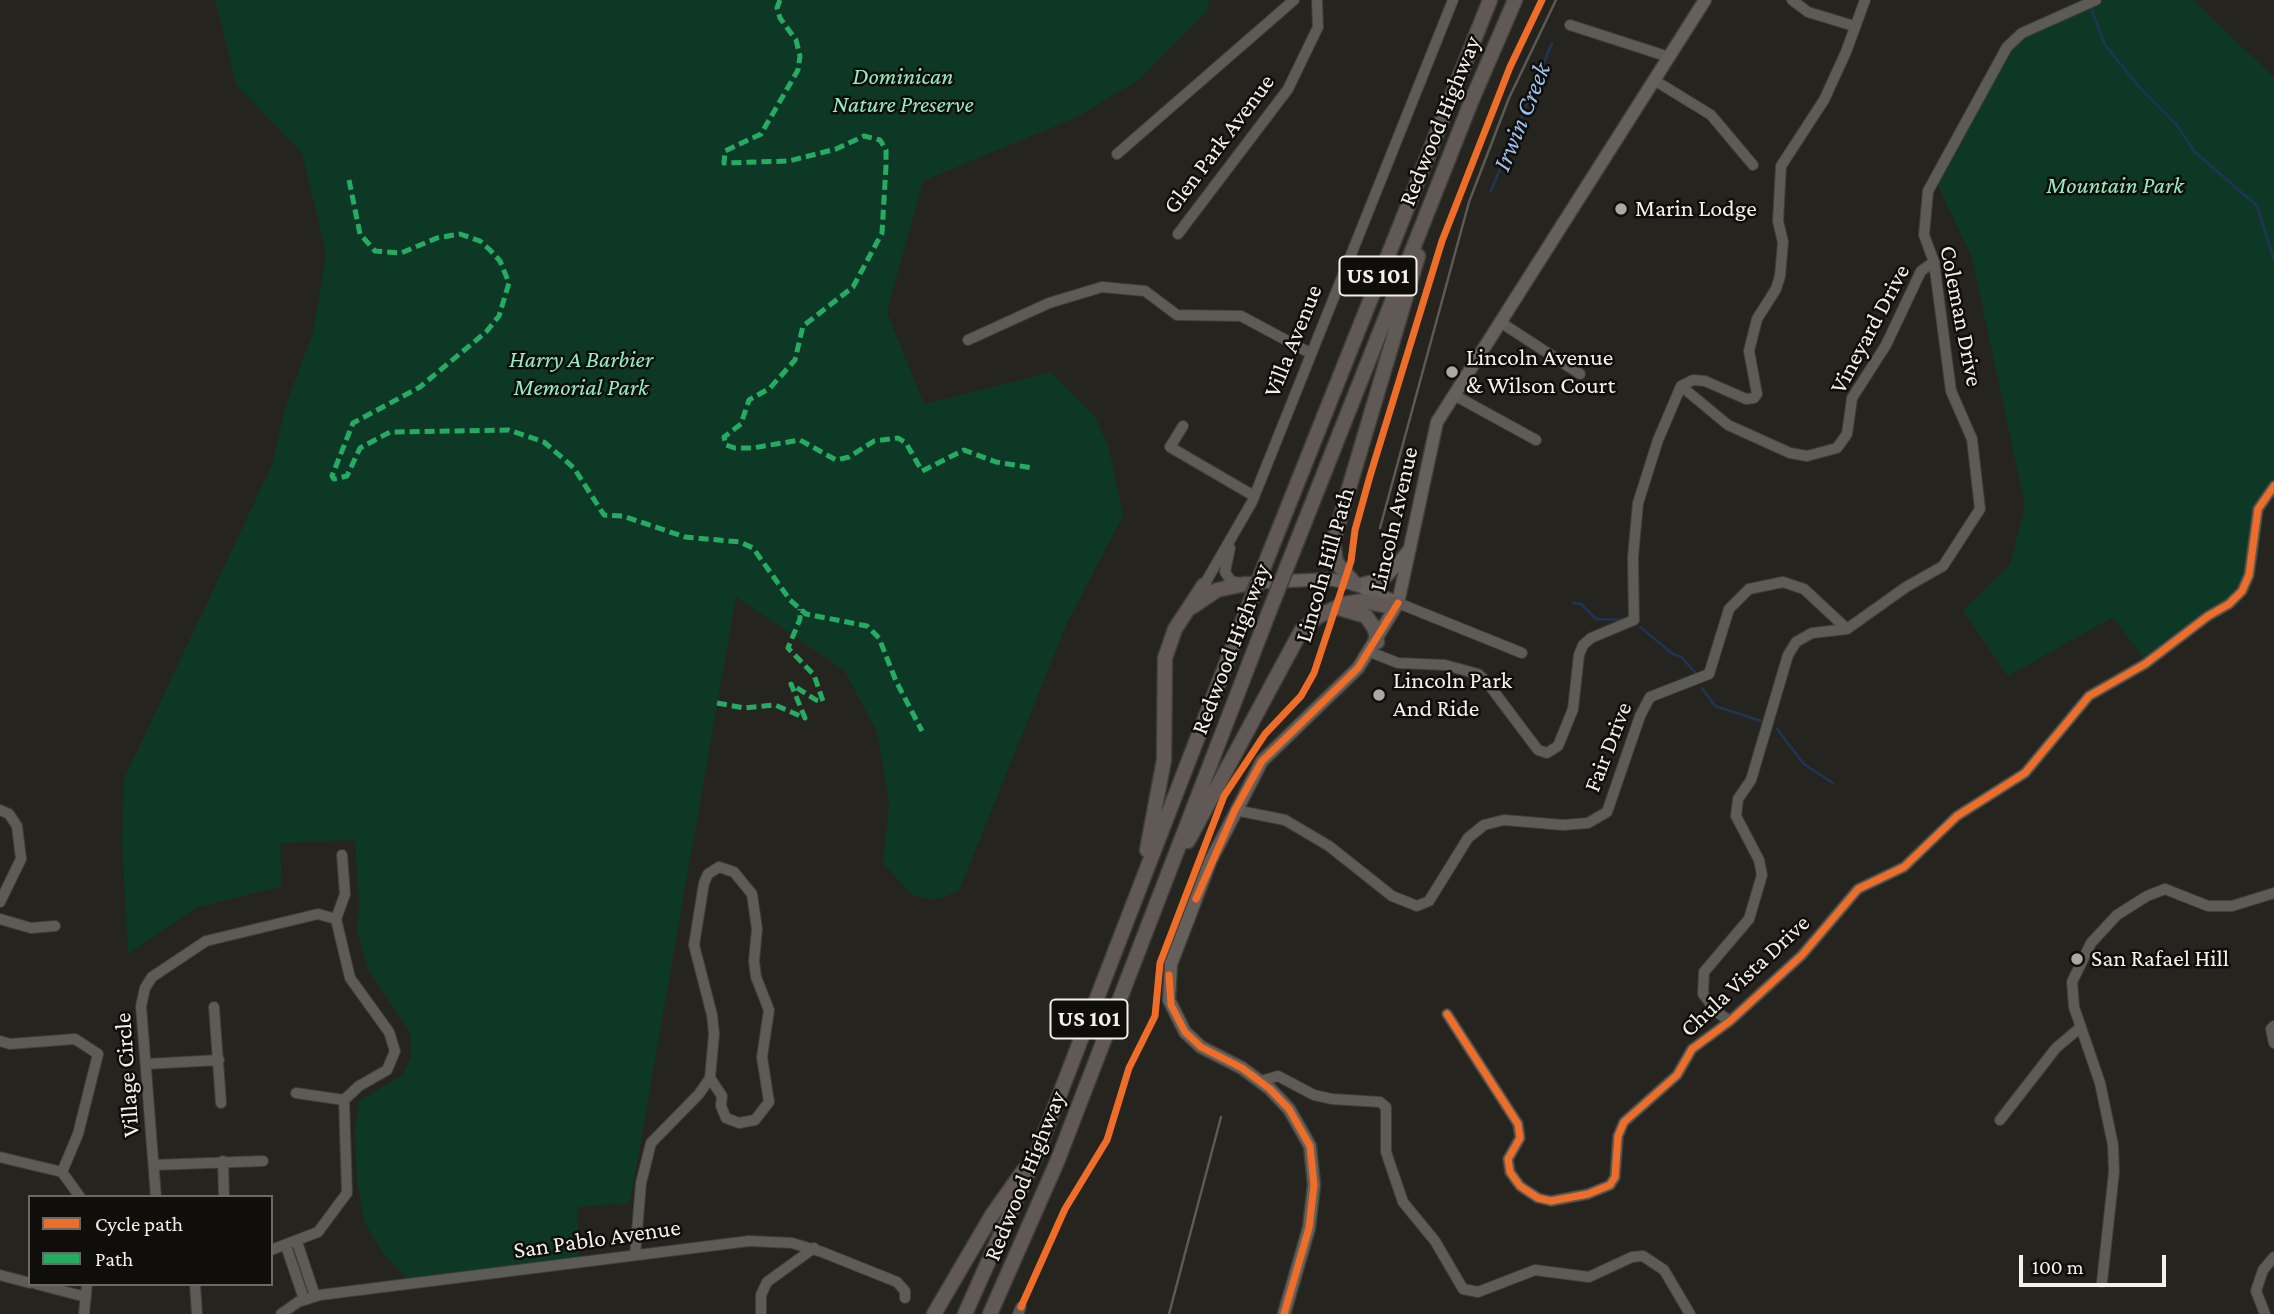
<!DOCTYPE html>
<style>
body{margin:0}
#map{position:relative;width:2274px;height:1314px;overflow:hidden;background:#25241e;font-family:"Crimson Pro",serif}
canvas{display:block}
.legend{position:absolute;left:28px;top:1195px;width:245px;height:91px;box-sizing:border-box;background:#0f0e0a;border:2px solid #6a6964;margin:0;padding:9px 12px;list-style:none;font-size:21px;color:#f3f1ea}
.legend li{display:flex;align-items:center;gap:14px;height:35px}
.legend b{width:35px;border:2px solid #6a6964}
.scale{position:absolute;left:2019px;top:1255px;width:147px;height:32px;box-sizing:border-box;border:4px solid #f3f1ea;border-top:0;padding-left:9px;font-size:21px;line-height:24px;white-space:nowrap;color:#f3f1ea;-webkit-text-stroke:5px #0f0e0a;paint-order:stroke}
</style>
<div id="map">
<canvas width="2274" height="1314"></canvas>
<ul class="legend">
<li><b style="height:9px;background:#ee6e29"></b>Cycle path</li>
<li><b style="height:9px;background:#26ab63"></b>Path</li>
</ul>
<div class="scale">100 m</div>
</div>
<script>
const c = document.querySelector('canvas').getContext('2d');
c.lineJoin = 'round';
function fill(path, color) { c.fillStyle = color; c.fill(path, 'evenodd'); }
const shape = rows => new Path2D(rows.map(r => 'M' + r).join(''));
function strokePath(path, color, width, dash) { c.strokeStyle = color; c.lineWidth = width; c.lineCap = dash ? 'butt' : 'round'; c.setLineDash(dash || []); c.stroke(path); }
function drawText(font, color, halo, rows, align = 'center') {
  c.font = font + ' "Crimson Pro",serif'; c.lineWidth = 5; c.setLineDash([]); c.textBaseline = 'middle'; c.strokeStyle = halo; c.fillStyle = color; for (const [text, x, y, turn = 0] of rows) {
    c.save(); c.translate(x, y); c.rotate((+turn || 0) * Math.PI / 180); c.textAlign = isNaN(turn) ? turn : align; if (halo) c.strokeText(text, 0, 0); c.fillText(text, 0, 0); c.restore();
  }
}
fill(shape([
 [215,0,1210,0,1206,12,1140,79,1077,117,923,181,887,312,924,404,1051,372,1095,416,1109,448,1123,516,1067,623,959,891,935,900,912,895,883,863,889,803,877,732,844,670,736,597,630,1203,578,1207,579,1263,412,1284,384,1255,365,1223,357,1180,355,1132,359,1101,402,1075,411,1058,410,1032,368,969,357,931,359,905,355,840,280,843,282,886,198,907,128,954,122,840,124,779,272,465,286,404,313,333,326,254,302,153,236,84],
 [2104,0,2193,0,2274,77,2274,490,2258,514,2251,577,2238,597,2144,659,2113,617,2008,676,1963,611,2010,565,2025,506,1972,258,1936,181,2001,60,2024,35]
]), '#0e3826');
strokePath(shape([
 [2092,11,2105,45,2139,87,2176,124,2194,151,2257,206,2274,260],
 [1491,191,1552,43],
 [1573,603,1581,604,1596,619,1624,620],
 [1640,627,1673,654,1681,657,1695,672],
 [1702,688,1715,706,1761,721],
 [1777,729,1804,764,1833,783]
]), '#203556', 2.5);
const minor = shape([
 [1792,0,1808,12,1854,26],
 [1570,25,1669,57],
 [1654,80,1711,115,1753,165],
 [1117,154,1294,0],
 [1178,234,1288,89,1318,27,1317,0],
 [1500,322,1580,374],
 [968,340,1049,303,1102,287,1145,291,1177,315,1241,316,1310,353],
 [1681,386,1728,425,1790,453,1807,456,1837,448,1847,434,1852,398,1886,345,1921,271,1934,262],
 [1454,395,1536,440],
 [1183,426,1170,447,1254,496],
 [1230,548,1225,572,1231,581,1240,583],
 [1204,585,1252,502,1453,0],
 [1398,603,1522,653],
 [1370,652,1398,663,1445,665,1478,674,1486,681,1538,750,1547,753,1558,746,1573,709,1579,655,1583,645,1591,638,1634,620,1633,557,1638,503,1658,440,1681,386,1693,380,1705,381,1746,399,1754,398,1757,394,1749,351,1757,319,1776,289,1780,276,1783,242,1778,221,1781,166,1824,100,1846,52,1865,0],
 [0,810,9,814,17,826,21,859,0,902],
 [1235,810,1285,820,1329,846,1392,896,1417,906,1429,901,1468,838,1484,825,1504,820,1563,825,1588,823,1607,812,1640,716,1650,697,1709,674,1729,609,1749,589,1783,582,1804,589,1847,629],
 [719,867,734,872,752,894,757,929,754,961,756,977,769,1010,762,1057,769,1102,755,1120,739,1123,726,1118,721,1106,722,1096,710,1078,714,1034,712,1015,694,945,704,883,708,874,719,867],
 [0,919,31,928,55,926],
 [336,919,345,894,342,855],
 [214,1007,221,1103],
 [1447,1014,1518,1124,1520,1138,1508,1159,1510,1172,1520,1186,1538,1198,1551,1201,1588,1194,1610,1185,1615,1177,1618,1136,1624,1122,1677,1075,1692,1049,1730,1021,1802,955,1858,889,1904,867,1957,816,2025,773,2089,696,2145,664,2208,616,2229,604,2242,591,2249,575,2258,509,2274,486],
 [1730,1021,1718,1013,1703,994,1704,972,1749,919,1762,875,1759,860,1736,816,1738,799,1751,780,1788,655,1796,642,1812,633,1847,629,1906,587,1943,566,1980,509,1972,439,1951,391,1934,262,1924,235,1928,191,2007,47,2022,33,2096,0],
 [2274,1026,2271,1029,2274,1043],
 [0,1041,10,1044,75,1039,98,1054,78,1134,62,1172],
 [147,1064,219,1060],
 [1261,1081,1278,1076,1314,1095,1332,1099,1380,1102,1386,1107,1386,1152,1403,1202,1435,1241,1463,1289,1478,1292,1535,1270,1589,1277,1632,1257,1643,1256,1664,1270,1690,1314],
 [296,1093,344,1100],
 [2000,1120,2056,1048,2081,1027],
 [0,1157,62,1172,80,1197],
 [223,1161,224,1197],
 [154,1165,263,1161],
 [156,1197,141,1006,145,988,152,977,206,941,318,914,336,919,350,978,389,1032,395,1051,387,1070,359,1086,344,1100,347,1193,318,1232,271,1250],
 [297,1242,315,1296],
 [286,1246,304,1299],
 [635,1255,641,1183,651,1143,699,1094,710,1078],
 [0,1275,30,1283],
 [2102,1282,2114,1172,2113,1145,2100,1083,2074,1007,2072,982,2091,943,2117,915,2147,896,2165,889,2208,906,2232,906,2274,893],
 [36,1284,86,1297],
 [195,1284,197,1314],
 [84,1314,87,1284],
 [281,1314,298,1302,320,1295,749,1241,792,1243,822,1252,897,1282,905,1291,905,1298],
 [761,1314,761,1295,767,1282,814,1248],
 [1018,1314,1021,1307],
 [2265,1314,2256,1291,2263,1270,2274,1257]
]);
const major = shape([
 [1249,583,1328,579,1355,584,1398,603],
 [1361,584,1385,578,1409,550],
 [1284,1314,1309,1228,1314,1185,1310,1146,1289,1109,1270,1089,1242,1068,1201,1047,1185,1032,1169,1000,1171,964,1211,860,1262,761,1358,668,1398,603,1437,422,1705,0]
]);
const highway = shape([
 [1294,549,1471,102,1515,0],
 [1269,554,1490,0],
 [1355,584,1336,562,1333,542,1418,256],
 [1192,607,1217,590,1245,584],
 [1342,609,1366,616,1375,629,1377,642],
 [1188,841,1301,631,1317,617,1344,604,1363,601,1387,606,1398,603],
 [1147,850,1164,760,1165,658,1175,629,1204,585],
 [934,1314,992,1215,1024,1170],
 [965,1314,1039,1148,1245,615],
 [990,1314,1057,1162,1269,612]
]);
strokePath(minor, '#3f3e39', 12);
strokePath(major, '#3f3e39', 15);
strokePath(highway, '#3f3e39', 17);
strokePath(minor, '#5c5b56', 10);
strokePath(major, '#66605c', 12);
strokePath(highway, '#615955', 14);
strokePath(shape([
 [1380,528,1469,202,1509,98,1556,0],
 [1169,1314,1221,1117]
]), '#5b5a55', 2.5);
const highwayBridge = shape([
 [1269,612,1294,549],
 [1245,615,1269,554]
]);
strokePath(highwayBridge, '#3f3e39', 17, []);
strokePath(highwayBridge, '#615955', 14);
strokePath(shape([
 [780,0,777,8,780,18,796,40,800,56,798,70,761,134,725,151,724,163,789,161,836,149,864,136,880,140,886,150,886,166,882,233,853,287,803,326,795,360,770,388,749,400,741,424,724,437,726,445,735,448,752,448,800,440,836,460,849,457,874,441,898,438,906,443,922,471,964,450,996,462,1033,468],
 [349,180,360,234,375,251,401,253,437,238,460,234,480,241,490,250,500,261,509,283,499,316,486,332,420,387,353,423,332,476,334,479,347,476,360,448,390,432,509,430,544,442,574,468,604,515,623,516,685,537,740,542,753,548,790,600,806,614,867,626,879,638,896,681,922,731],
 [717,703,744,708,775,705,805,718,791,684,816,700,823,701,814,675,788,648,800,619,800,609]
]), '#26ab63', 5, [10, 5]);
strokePath(shape([
 [1196,899,1235,810,1262,761,1358,668,1398,603],
 [1169,975,1171,1005,1185,1032,1201,1047,1242,1068,1270,1089,1289,1109,1310,1146,1314,1185,1309,1228,1284,1314],
 [1447,1014,1518,1124,1520,1138,1508,1159,1510,1172,1520,1186,1538,1198,1551,1201,1588,1194,1610,1185,1615,1177,1618,1136,1624,1122,1677,1075,1692,1049,1730,1021,1802,955,1858,889,1904,867,1957,816,2025,773,2089,696,2145,664,2208,616,2229,604,2242,591,2249,575,2258,509,2274,486],
 [1021,1307,1065,1209,1107,1140,1129,1068,1155,1016,1160,963,1224,796,1265,734,1301,696,1314,673,1351,561,1355,530,1370,476,1442,241,1510,67,1542,0]
]), '#ee6e29', 7);
for (const [x, y, r, color] of [
 [1621,209,7,"#aba9a3"],
 [1452,372,7,"#aba9a3"],
 [1379,695,7,"#aba9a3"],
 [2077,959,7,"#aba9a3"]
]) { const dot = new Path2D(); dot.arc(x, y, r, 0, 2 * Math.PI); c.fillStyle = color; c.fill(dot); strokePath(dot, '#0f0e0a', 2.5); }
for (const [x, y, w] of [
 [1378,276,77],
 [1089,1019,77]
]) { const box = new Path2D(); box.roundRect(x - w / 2, y - 19.5, w, 39, 5); c.fillStyle = '#0f0e0a'; c.fill(box); strokePath(box, '#f3f1ea', 2); }
drawText('bold 23px', '#f3f1ea', null, [
 ["US 101",1378,276],
 ["US 101",1089,1019]
]);
drawText('italic 24px', '#96ecc2', '#0f0e0a', [
 ["Dominican",903,77],
 ["Nature Preserve",903,105],
 ["Mountain Park",2115,186],
 ["Harry A Barbier",581,360],
 ["Memorial Park",581,388]
]);
drawText('24px', '#f3f1ea', '#0f0e0a', [
 ["Redwood Highway",1440,121,-68],
 ["Glen Park Avenue",1219,144,-53],
 ["Coleman Drive",1961,316,79],
 ["Vineyard Drive",1870,329,-62],
 ["Villa Avenue",1293,341,-68],
 ["Lincoln Avenue",1394,519,-77],
 ["Lincoln Hill Path",1325,565,-74],
 ["Redwood Highway",1231,649,-69],
 ["Fair Drive",1608,747,-69],
 ["Chula Vista Drive",1745,976,-43],
 ["Village Circle",127,1075,-94],
 ["Redwood Highway",1025,1176,-68],
 ["San Pablo Avenue",597,1239,-8]
]);
drawText('24px', '#f3f1ea', '#0f0e0a', [
 ["Marin Lodge",1635,209],
 ["Lincoln Avenue",1466,358],
 ["& Wilson Court",1466,386],
 ["Lincoln Park",1393,681],
 ["And Ride",1393,709],
 ["San Rafael Hill",2091,959]
], 'left');
drawText('italic 26px', '#9fc1f4', '#0f0e0a', [
 ["Irwin Creek",1522,117,-68]
]);
</script>
